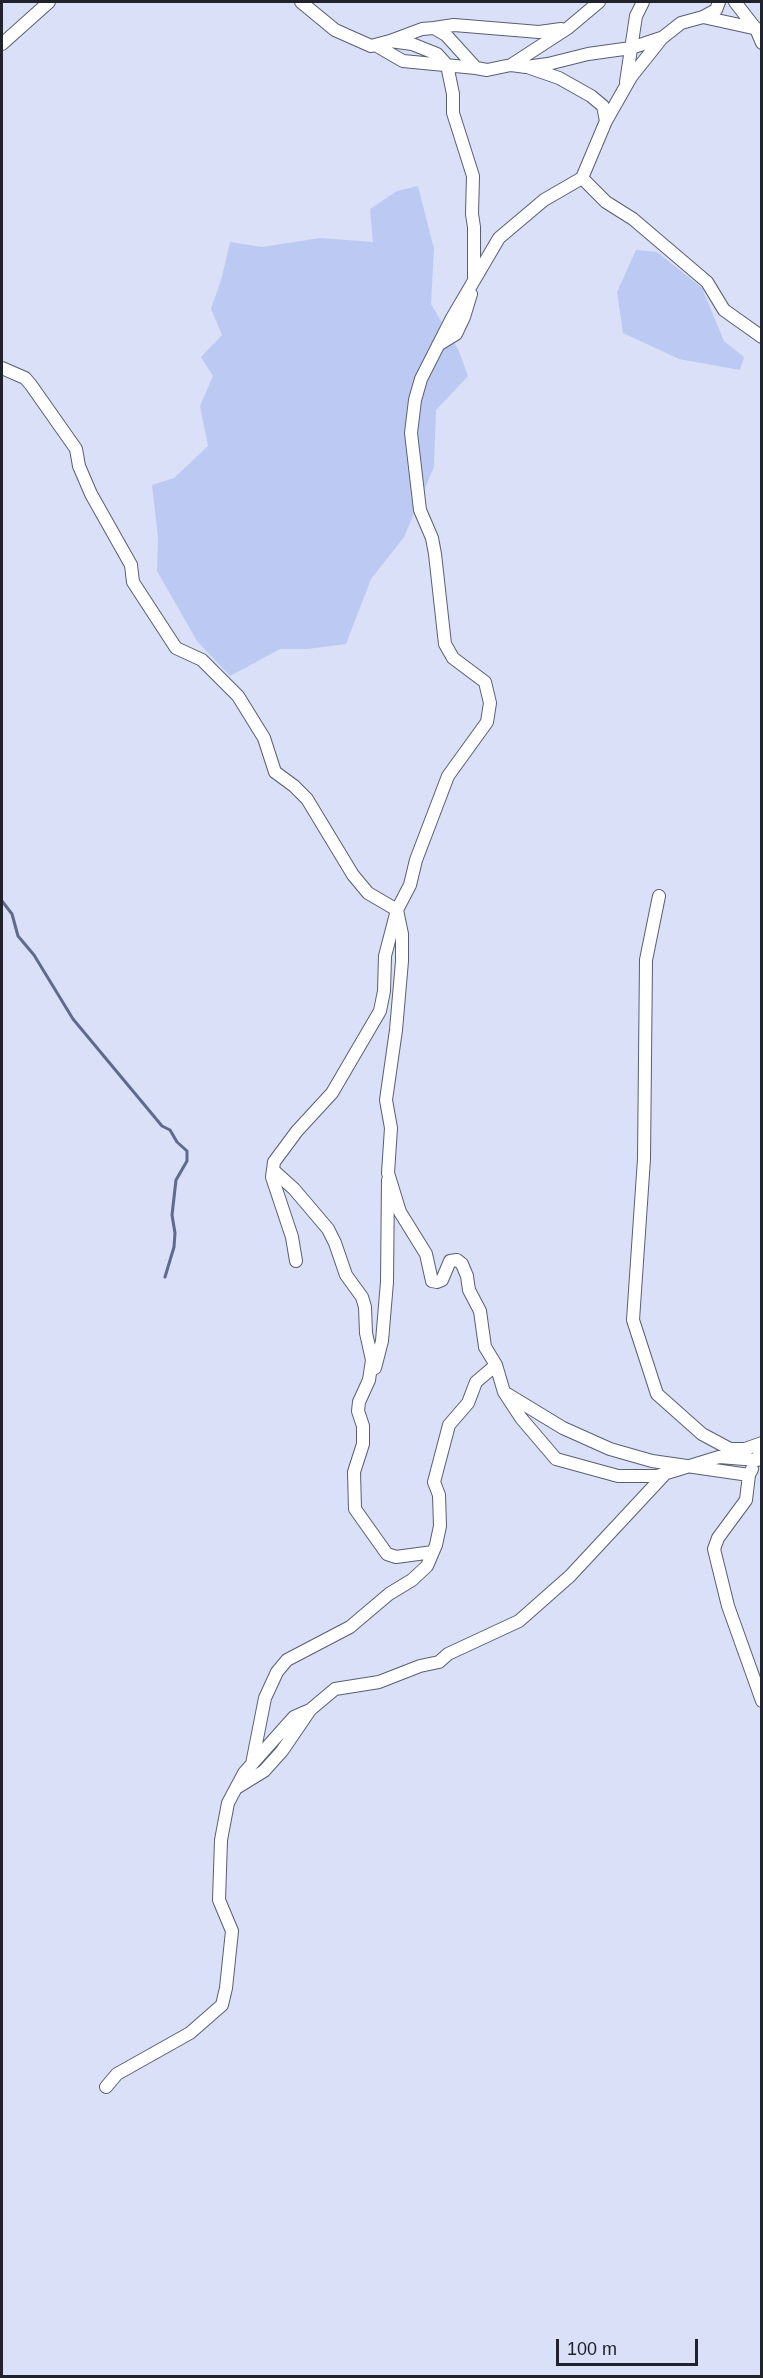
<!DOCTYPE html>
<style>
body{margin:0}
#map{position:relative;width:763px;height:2378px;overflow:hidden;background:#d9e0f7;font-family:Helvetica,sans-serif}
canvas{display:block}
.frame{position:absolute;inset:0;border:3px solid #20232b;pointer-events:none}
.scale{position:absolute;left:556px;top:2339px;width:142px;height:27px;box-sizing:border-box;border:3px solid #20232b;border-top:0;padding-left:8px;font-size:18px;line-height:21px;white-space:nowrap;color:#20232b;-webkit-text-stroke:4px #d9e0f7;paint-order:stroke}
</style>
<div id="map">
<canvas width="763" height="2378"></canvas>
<div class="frame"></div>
<div class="scale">100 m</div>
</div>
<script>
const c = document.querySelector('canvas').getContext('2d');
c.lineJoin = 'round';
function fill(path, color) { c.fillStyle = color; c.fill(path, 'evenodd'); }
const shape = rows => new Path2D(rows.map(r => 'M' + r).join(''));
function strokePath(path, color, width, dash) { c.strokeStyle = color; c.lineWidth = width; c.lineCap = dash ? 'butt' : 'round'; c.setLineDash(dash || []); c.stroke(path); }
fill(shape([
 [418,186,434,249,431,304,458,349,468,376,436,410,434,467,404,537,371,579,346,644,307,649,280,649,230,676,197,641,157,571,158,537,152,485,174,478,208,446,200,406,213,376,201,357,222,335,211,309,222,277,230,242,262,247,320,238,373,242,370,209,397,191],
 [636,250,657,252,702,288,724,341,744,357,740,370,679,359,623,333,617,292]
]), '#bcc9f3');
strokePath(shape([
 [2,901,12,914,18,936,34,955,73,1019,162,1126,170,1130,177,1142,187,1151,187,1161,176,1180,172,1215,175,1233,174,1247,165,1277]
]), '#5f6a8c', 3);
const minor = shape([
 [301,2,335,30,371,46,390,41,422,29,434,28,446,35,476,68,487,70,511,65,568,28,599,2],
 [735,2,756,29,762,43],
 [703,17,762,30],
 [434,28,454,25,539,32,561,29],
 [390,41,412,44,437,54,447,65,453,94,453,113,473,176,472,214,474,227,474,277],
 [2,44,49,2],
 [377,46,403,61,476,68],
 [511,65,526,67,548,64,588,54,631,48,661,38],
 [530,68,559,78,591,96,603,106,606,121],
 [626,82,636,16,643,2],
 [582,178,606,202,633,219,707,282,724,310,762,337],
 [438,345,456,334,464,317,471,294],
 [2,368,25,378,31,385,76,449,79,466,91,494,131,565,133,582,176,648,202,660,238,696,264,738,275,772,294,786,307,799,353,875,368,893,397,910,402,934,402,961,396,1030,386,1100,391,1128,388,1173,400,1212,426,1254,432,1281,437,1282,442,1280,450,1261,457,1260,462,1264,467,1276,469,1290,480,1311,485,1347,496,1365,504,1392,521,1418,556,1459,618,1476,657,1476,719,1457,757,1460,762,1447],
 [659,896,646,960,644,1159,633,1320,657,1394,702,1434,730,1449,745,1449,762,1443],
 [273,1170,294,1189,328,1229,335,1243,346,1275,362,1297,365,1307,366,1333,372,1360,369,1380,359,1402,358,1411,363,1426,363,1444,354,1472,355,1509,387,1554,396,1557,433,1552],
 [296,1261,292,1237,272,1177,274,1162,297,1131,332,1093,380,1011,384,991,385,956,397,910,410,885,416,860,448,776,487,722,490,703,485,682,453,658,445,644,435,554,432,538,420,510,411,433,415,400,421,379,452,318,499,238,544,200,582,178,606,121,631,77,662,38,681,23,703,17,716,10,719,2],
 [375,1368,382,1341,387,1282,388,1180],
 [507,1394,563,1428,610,1449,652,1461,749,1475],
 [752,1469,749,1475,746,1500,718,1538,714,1549,728,1606,762,1701],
 [252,1764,265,1698,277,1672,287,1660,350,1627,389,1594,412,1580,427,1566,436,1545,440,1526,439,1495,434,1482,449,1425,468,1403,476,1382,496,1365],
 [238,1787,264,1771,282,1751,310,1710],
 [106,2087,117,2074,190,2033,222,2005,226,1988,232,1931,219,1900,221,1840,228,1803,244,1773,294,1717,310,1710,335,1689,379,1682,420,1666,439,1662,448,1654,519,1621,570,1576,665,1474]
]);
strokePath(minor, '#595f72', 14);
strokePath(minor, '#fff', 12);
</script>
